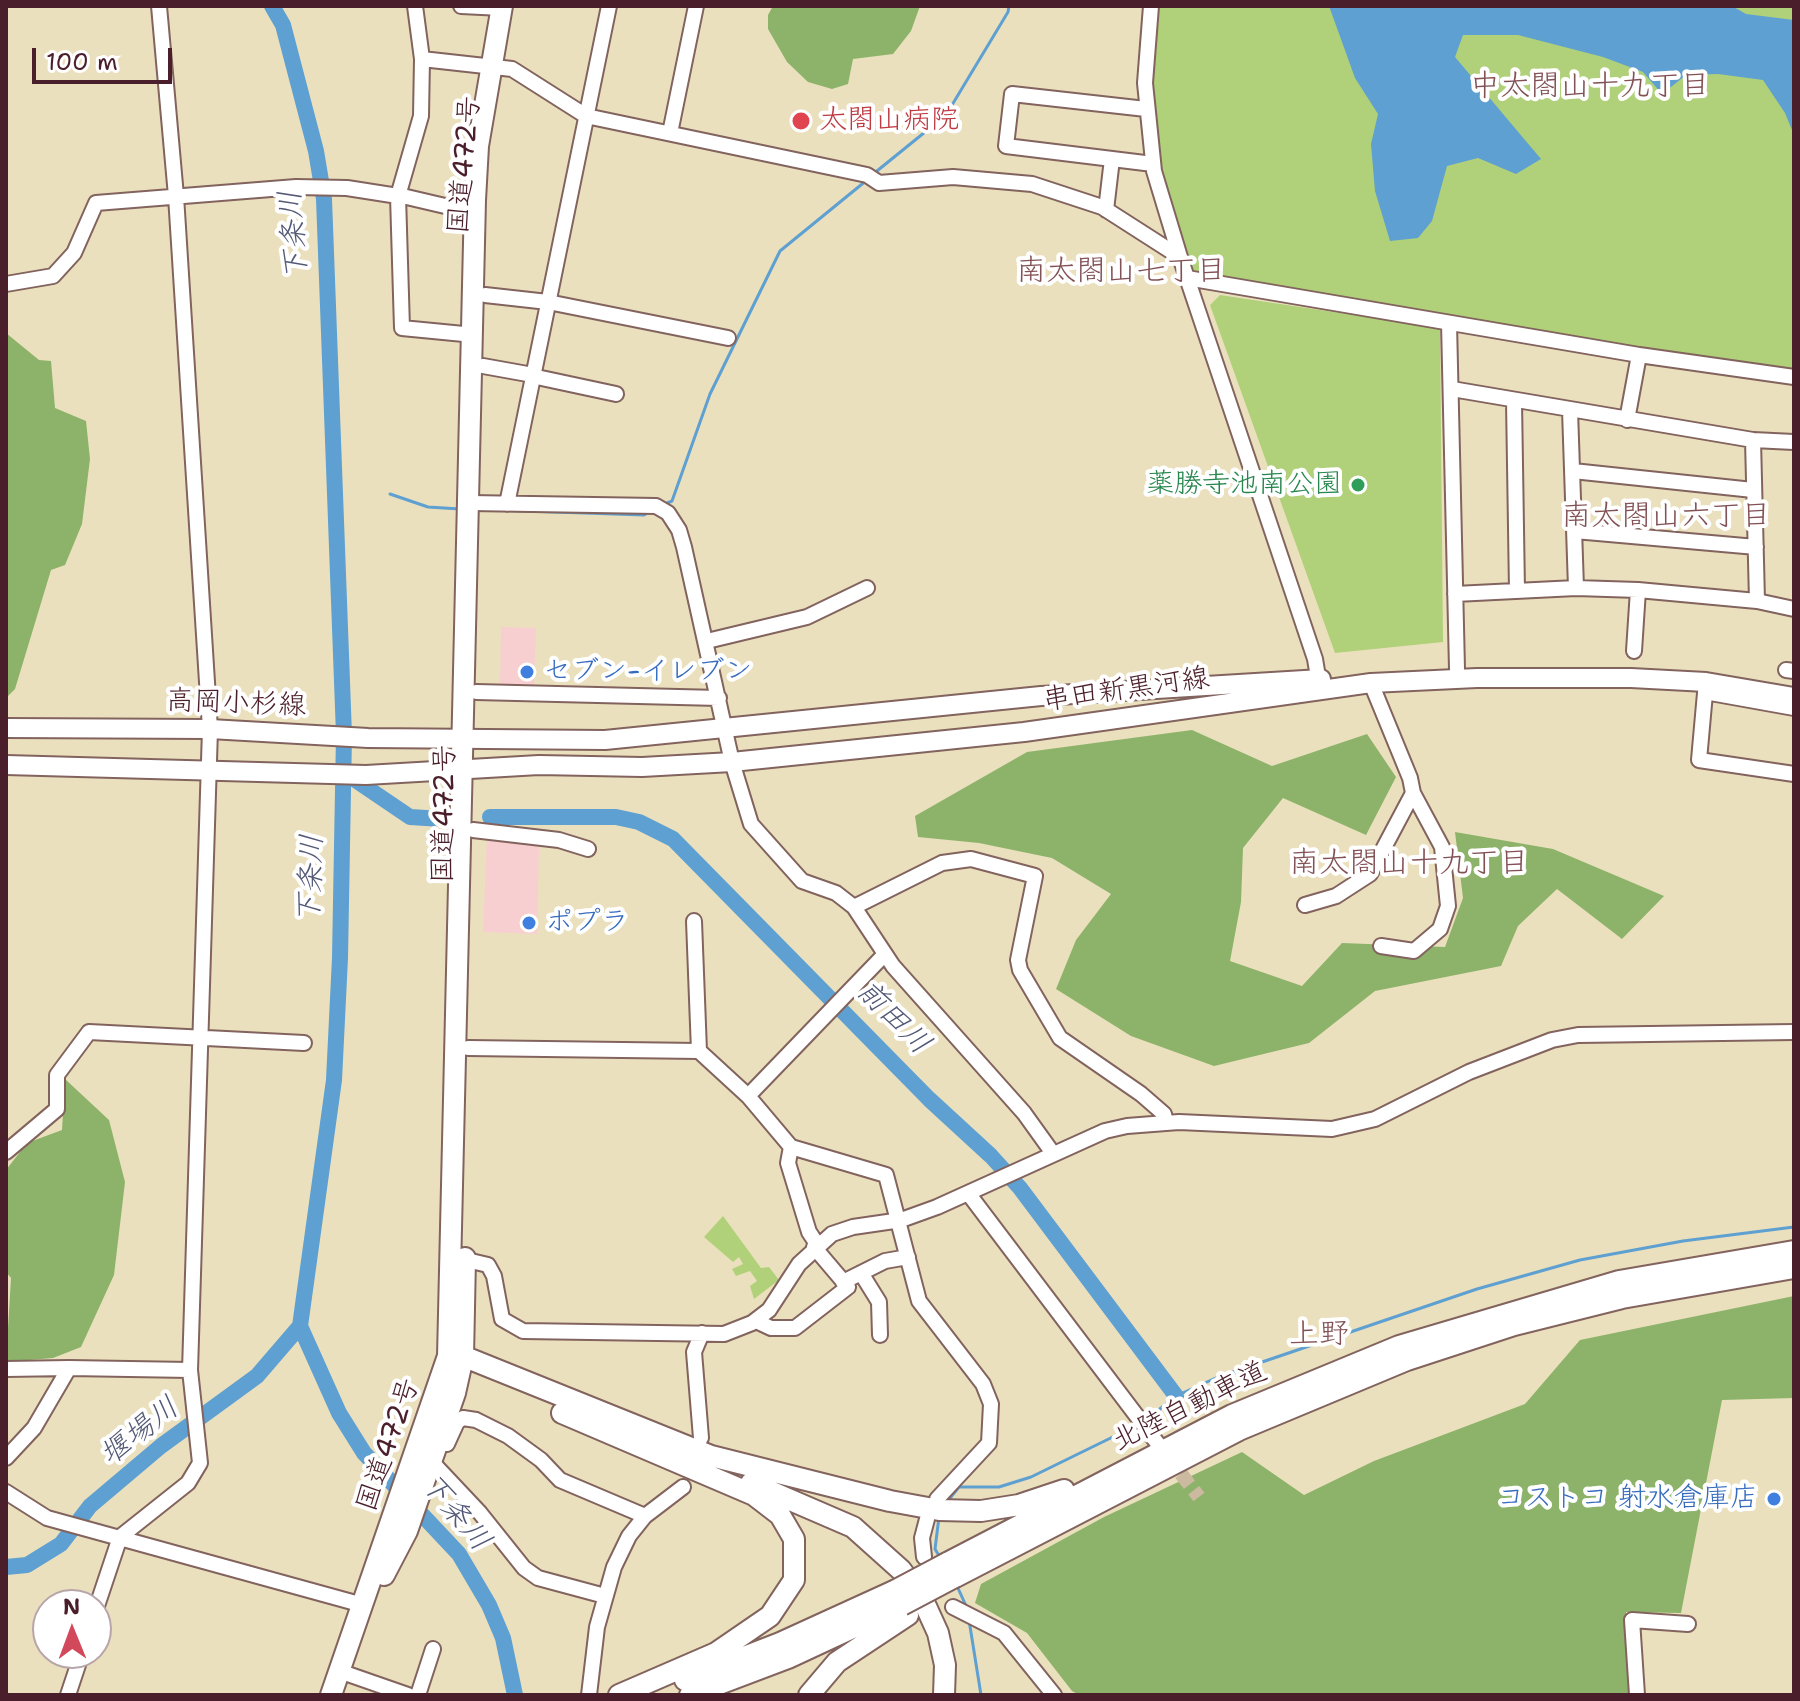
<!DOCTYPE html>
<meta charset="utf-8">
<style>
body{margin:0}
#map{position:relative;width:1800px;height:1701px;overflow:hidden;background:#ebe0bd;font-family:"Shantell Sans",sans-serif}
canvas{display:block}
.frame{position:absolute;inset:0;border:8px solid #4a1f2b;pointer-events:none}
.north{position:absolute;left:32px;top:1589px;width:80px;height:80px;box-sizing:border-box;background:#fff;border:2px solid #b7a5aa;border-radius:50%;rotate:359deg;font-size:22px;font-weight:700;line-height:32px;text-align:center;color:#4a1f2b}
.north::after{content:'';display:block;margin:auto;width:28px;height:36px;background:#d1495b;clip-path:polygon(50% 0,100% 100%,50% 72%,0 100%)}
.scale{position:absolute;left:32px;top:48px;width:140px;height:36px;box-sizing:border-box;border:4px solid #4a1f2b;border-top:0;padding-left:10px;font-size:24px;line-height:28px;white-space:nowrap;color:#4a1f2b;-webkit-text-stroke:6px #fff;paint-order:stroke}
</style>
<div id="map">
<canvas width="1800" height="1701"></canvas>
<div class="frame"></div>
<div class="north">N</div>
<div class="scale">100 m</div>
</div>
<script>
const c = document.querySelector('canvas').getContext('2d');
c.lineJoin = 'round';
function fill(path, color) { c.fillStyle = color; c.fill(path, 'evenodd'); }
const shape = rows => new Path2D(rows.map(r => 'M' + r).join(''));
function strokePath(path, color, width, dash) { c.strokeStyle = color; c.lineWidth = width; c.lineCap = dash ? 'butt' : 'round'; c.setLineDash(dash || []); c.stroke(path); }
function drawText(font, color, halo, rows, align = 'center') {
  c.font = font + ' "Shantell Sans","Klee One",sans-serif'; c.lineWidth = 8; c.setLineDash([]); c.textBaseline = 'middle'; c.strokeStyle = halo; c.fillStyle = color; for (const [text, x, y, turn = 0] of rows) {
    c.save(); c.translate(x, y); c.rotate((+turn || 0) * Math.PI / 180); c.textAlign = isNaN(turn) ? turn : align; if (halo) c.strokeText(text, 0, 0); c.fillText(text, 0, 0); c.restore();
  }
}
fill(shape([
 [501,627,536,628,534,689,500,688],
 [487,836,539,844,537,934,483,932]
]), '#f7cfd1');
fill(shape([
 [1152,6,1794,6,1794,378,1188,278,1155,174,1148,42],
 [1220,295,1440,328,1443,642,1335,653,1210,305],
 [723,1216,761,1268,769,1267,779,1280,754,1299,750,1286,757,1281,750,1271,736,1276,732,1269,743,1264,739,1257,733,1262,704,1237]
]), '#b0d179');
fill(shape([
 [773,6,920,6,911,31,893,54,853,59,848,84,832,89,808,82,787,62,768,29,768,15],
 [6,333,39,360,51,361,55,408,86,421,90,459,82,524,65,565,51,570,15,689,6,698],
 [1192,730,1272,766,1367,734,1396,777,1366,835,1283,798,1243,848,1241,902,1230,961,1302,986,1342,943,1445,947,1463,898,1455,832,1553,849,1664,896,1622,939,1557,889,1518,926,1501,966,1375,991,1309,1043,1214,1066,1131,1036,1056,989,1076,940,1111,894,1052,858,979,843,918,837,915,816,1027,752],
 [65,1079,109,1120,125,1182,114,1275,81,1347,53,1358,6,1362,11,1278,6,1272,6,1170,27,1143,62,1130],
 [1794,1296,1794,1398,1722,1400,1681,1613,1626,1612,1630,1695,1079,1695,1072,1691,1027,1633,975,1603,981,1584,1104,1517,1242,1452,1304,1495,1374,1461,1525,1404,1580,1340]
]), '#8cb369');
fill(shape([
 [1329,6,1732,6,1746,14,1794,20,1794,135,1785,113,1763,80,1718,74,1686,75,1662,94,1643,72,1603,57,1518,35,1463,35,1455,57,1541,159,1516,174,1478,158,1447,166,1432,221,1418,238,1390,241,1375,191,1371,144,1378,114,1355,78]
]), '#5da0d1');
strokePath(shape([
 [872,175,946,115,1008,12,1009,6],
 [390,494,428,507,460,509],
 [665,504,672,501,710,394,780,251,867,180],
 [495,510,644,515,651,511],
 [1150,1424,1156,1412,1176,1396,1218,1377,1477,1289,1580,1260,1683,1241,1794,1227],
 [946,1503,959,1487,999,1487,1031,1477,1127,1430,1141,1429],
 [939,1517,935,1549,941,1559],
 [957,1586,967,1608],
 [969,1620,981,1695]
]), '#5da0d1', 3);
strokePath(shape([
 [272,6,283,25,316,151,324,199,344,735,340,958,334,1080,300,1326,339,1413,364,1453,459,1554,489,1605,503,1638,515,1695],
 [345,773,410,817,442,819],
 [490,817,616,817,639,822,673,839,929,1099,991,1156,1020,1188,1176,1396],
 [6,1567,27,1565,61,1544,90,1506,161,1446,257,1376,300,1326]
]), '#5da0d1', 16);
strokePath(shape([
 [1168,1457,1199,1497]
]), '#cbb9a0', 14, [14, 7]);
const minor = shape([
 [415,6,422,59,421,116,398,196,402,328,474,335],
 [461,6,502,8],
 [1151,6,1145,83,1154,171,1180,257,1315,659,1320,689],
 [422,59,512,69,586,116,867,175,879,183,953,177,1032,184,1102,207,1180,257],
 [1146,109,1012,94,1006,146,1153,164],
 [670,133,696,6],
 [398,195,475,213],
 [1106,210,1112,159],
 [1187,278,1639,355,1794,377],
 [6,284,53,276,74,253,96,203,296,187,347,188,398,196],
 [485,295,548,302,728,338],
 [1449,323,1457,669],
 [483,366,533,375],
 [532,376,616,394],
 [1452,389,1753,440,1794,442],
 [1514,401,1517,591],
 [1570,410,1576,588],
 [1627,420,1639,355],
 [1753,440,1757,601],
 [1573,471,1753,490],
 [470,503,656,506,668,513,679,530,684,547,732,762,751,824,802,881,836,893,854,907,893,966,1024,1113,1052,1152],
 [507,504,609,6],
 [1575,531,1756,547],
 [1455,594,1576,588,1638,590,1757,601,1794,609],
 [707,641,807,617,867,588],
 [1634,651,1638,590],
 [1786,670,1794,671],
 [1706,682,1699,760,1794,774],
 [1371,683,1410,778,1413,793,1442,847,1448,906,1440,929,1414,951,1381,946],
 [476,692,719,698],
 [1705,692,1794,708],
 [473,830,559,840,588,849],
 [1305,905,1336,896,1370,874,1413,793],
 [854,907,942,863,971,859,1035,876,1018,960,1020,970,1060,1038,1141,1094,1164,1114,1166,1123],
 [694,921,699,1051],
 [468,1048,699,1051,748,1096,791,1147,788,1163,809,1232,817,1244],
 [748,1096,885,954],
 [791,1147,886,1175,919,1301,983,1384,991,1404,989,1443,937,1499],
 [6,1152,57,1109,57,1075,89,1032,304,1043],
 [968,1193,1158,1444],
 [458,1258,488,1265,494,1276,502,1319,523,1331,724,1334,752,1323,769,1310,799,1264,832,1234,853,1227,901,1220,937,1207,1105,1131,1127,1126,1179,1122,1332,1129,1375,1119,1469,1072,1552,1040,1578,1035,1794,1032],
 [861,1273,879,1302,880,1335],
 [843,1282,885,1261,908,1257],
 [756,1321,771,1328,795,1328,848,1287,814,1247],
 [6,1369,69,1368],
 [701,1438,694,1352,702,1333],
 [442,1442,447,1444,457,1422,463,1418,476,1420,508,1436,541,1460,560,1480,645,1516],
 [6,1458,34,1428,69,1368,190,1370],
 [432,1462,480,1513,524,1568,538,1578,605,1596],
 [6,1492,47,1518,363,1605],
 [924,1557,922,1538,927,1519],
 [953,1607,1004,1633,1054,1695],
 [96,1609,120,1537,188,1483,200,1463,190,1370,210,729,176,196,159,6],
 [339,1671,408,1695],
 [68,1695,82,1653],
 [418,1695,433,1649],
 [589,1695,597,1627,614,1567,629,1536,645,1516,683,1487],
 [1637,1695,1632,1620,1688,1624]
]);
const major = shape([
 [6,728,210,729,368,738,605,740,1041,696,1321,679],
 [6,765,366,775,539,765,642,767,732,762,1024,732,1371,683,1477,678,1631,678,1706,682,1794,697]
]);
const highway = shape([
 [452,1356,470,1359,711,1456,890,1501,939,1510,981,1511,1019,1505,1064,1490],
 [562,1413,754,1495,780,1515,794,1539,794,1580,770,1616,716,1653,619,1695],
 [751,1483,853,1527,901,1570,923,1600,938,1633,945,1665,944,1695],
 [947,1563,1232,1415,1399,1346,1619,1281,1794,1251],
 [384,1575,407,1531,455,1393,463,1357,465,1258],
 [955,1577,1239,1430,1407,1360,1514,1325,1622,1298,1794,1268],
 [685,1680,780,1643,894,1591],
 [331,1695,448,1356,475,200,478,146,502,6],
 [690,1695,788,1658,902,1605],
 [809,1695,837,1662,908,1615]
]);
strokePath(minor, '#82635e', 18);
strokePath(major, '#82635e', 22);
strokePath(highway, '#82635e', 24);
strokePath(minor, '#fff', 14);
strokePath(major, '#fff', 18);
strokePath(highway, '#fff', 20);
const highwayBridge = shape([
 [894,1591,947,1563],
 [902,1605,955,1577]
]);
strokePath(highwayBridge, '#82635e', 24, []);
strokePath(highwayBridge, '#fff', 20);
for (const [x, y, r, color] of [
 [801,121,10,"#e0444e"],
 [1358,485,8,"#2e9e5b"],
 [527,672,8,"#3f7fe0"],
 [529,923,8,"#3f7fe0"],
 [1774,1499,8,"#3f7fe0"]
]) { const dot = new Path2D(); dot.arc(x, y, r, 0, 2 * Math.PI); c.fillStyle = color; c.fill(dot); strokePath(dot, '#fff', 3); }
drawText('28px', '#be3a42', '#fff', [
 ["太閤山病院",819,121]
], 'left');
drawText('28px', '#4a1f2b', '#fff', [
 ["国道472号",465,165,-85],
 ["串田新黒河線",1126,690,-8],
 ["高岡小杉線",236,704,2],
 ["国道472号",445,814,-89],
 ["北陸自動車道",1190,1407,-26],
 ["国道472号",389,1445,-71]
]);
drawText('28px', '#27864d', '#fff', [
 ["薬勝寺池南公園",1342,485]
], 'right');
drawText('28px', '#366cbe', '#fff', [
 ["セブン-イレブン",543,672],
 ["ポプラ",545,923],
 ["コストコ 射水倉庫店",1758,1499,"right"]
], 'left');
drawText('30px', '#825155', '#fff', [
 ["中太閤山十九丁目",1590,87],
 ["南太閤山七丁目",1121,272],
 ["南太閤山六丁目",1666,517],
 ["南太閤山十九丁目",1409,864],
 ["上野",1319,1335]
]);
drawText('italic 30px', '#535976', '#fff', [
 ["下条川",295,235,-95],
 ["下条川",312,879,-88],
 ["前田川",893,1018,45],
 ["堰場川",140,1432,-38],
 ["下条川",455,1513,50]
]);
</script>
